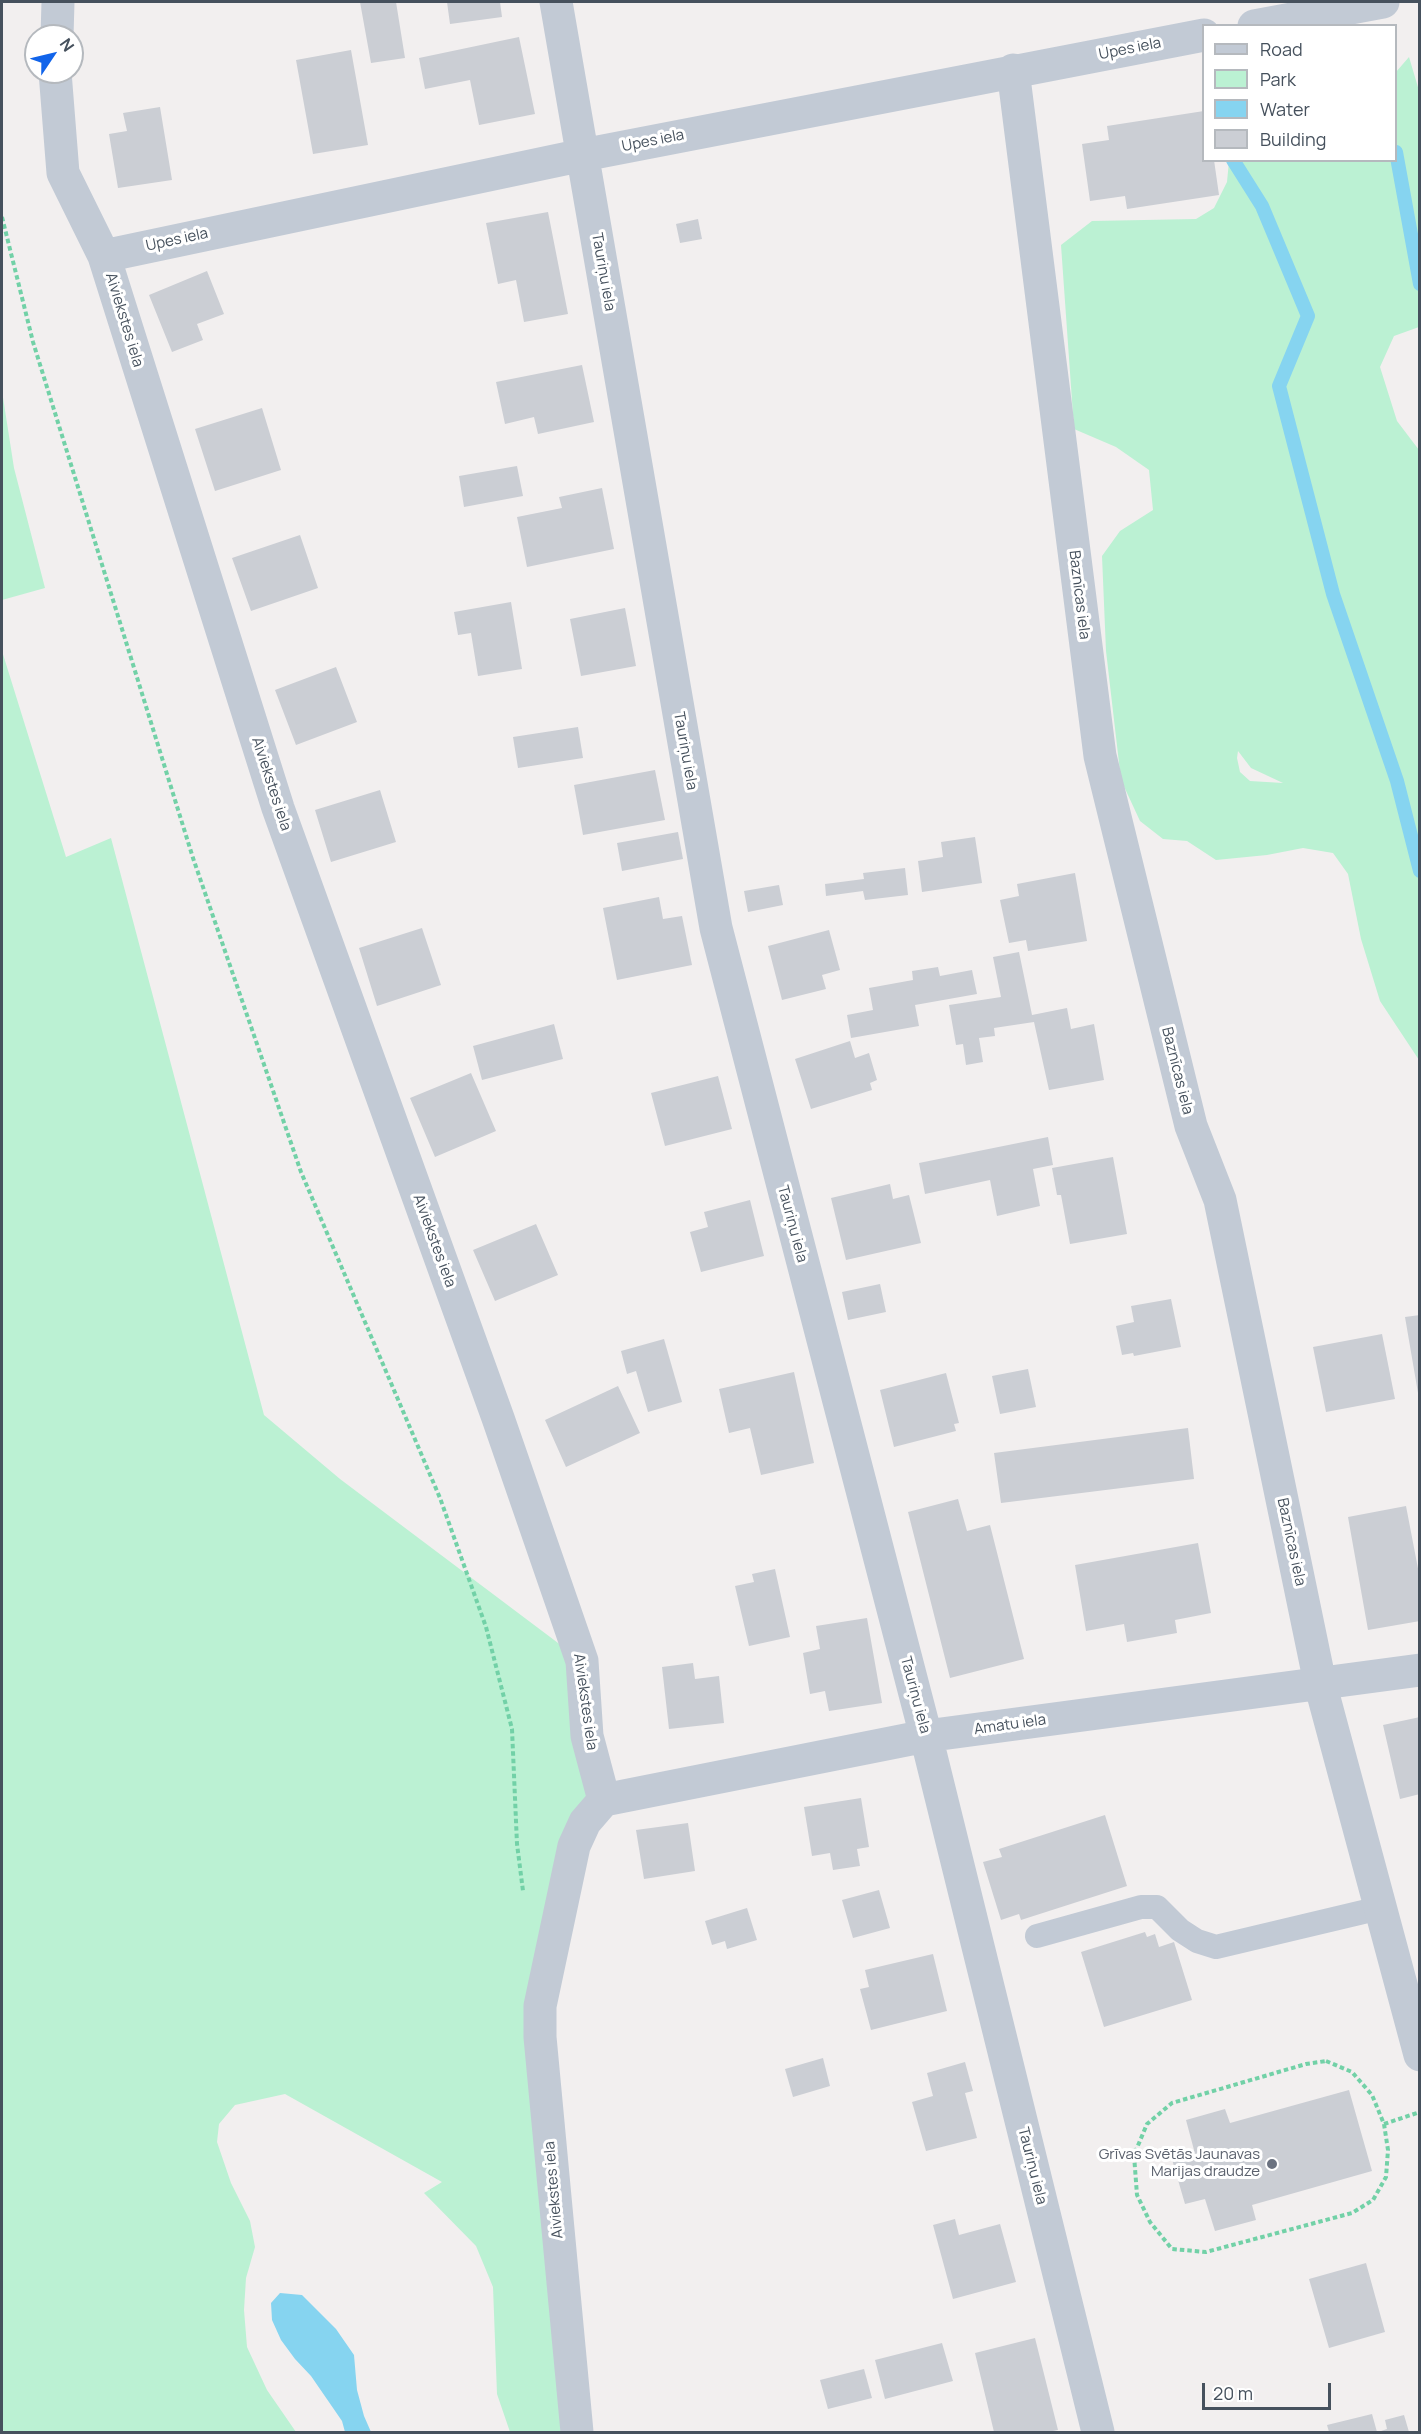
<!DOCTYPE html>
<meta charset="utf-8">
<style>
body{margin:0}
#map{position:relative;width:1421px;height:2434px;overflow:hidden;background:#f2efef;font-family:Manrope,sans-serif}
canvas{display:block}
.frame{position:absolute;inset:0;border:3px solid #46515d;pointer-events:none}
.legend{position:absolute;left:1202px;top:24px;width:195px;height:138px;box-sizing:border-box;background:#fff;border:2px solid #b5b9be;margin:0;padding:8px 10px;list-style:none;font-size:18px;color:#46515d}
.legend li{display:flex;align-items:center;gap:12px;height:30px}
.legend b{width:30px;border:2px solid #b5b9be}
.north{position:absolute;left:24px;top:24px;width:60px;height:60px;box-sizing:border-box;background:#fff;border:2px solid #b5b9be;border-radius:50%;rotate:55deg;font-size:16px;font-weight:700;line-height:24px;text-align:center;color:#46515d}
.north::after{content:'';display:block;margin:auto;width:21px;height:27px;background:#1164ea;clip-path:polygon(50% 0,100% 100%,50% 72%,0 100%)}
.scale{position:absolute;left:1202px;top:2383px;width:129px;height:27px;box-sizing:border-box;border:3px solid #46515d;border-top:0;padding-left:8px;font-size:18px;line-height:21px;white-space:nowrap;color:#46515d;-webkit-text-stroke:4px #fff;paint-order:stroke}
</style>
<div id="map">
<canvas width="1421" height="2434"></canvas>
<div class="frame"></div>
<ul class="legend">
<li><b style="height:8px;background:#c2cad5"></b>Road</li>
<li><b style="height:16px;background:#bbf1d3"></b>Park</li>
<li><b style="height:16px;background:#86d4f0"></b>Water</li>
<li><b style="height:16px;background:#cbced4"></b>Building</li>
</ul>
<div class="north">N</div>
<div class="scale">20 m</div>
</div>
<script>
const c = document.querySelector('canvas').getContext('2d');
c.lineJoin = 'round';
function fill(path, color) { c.fillStyle = color; c.fill(path, 'evenodd'); }
const shape = rows => new Path2D(rows.map(r => 'M' + r).join(''));
function strokePath(path, color, width, dash) { c.strokeStyle = color; c.lineWidth = width; c.lineCap = dash ? 'butt' : 'round'; c.setLineDash(dash || []); c.stroke(path); }
function drawText(font, color, halo, rows, align = 'center') {
  c.font = font + ' Manrope,sans-serif'; c.lineWidth = 6; c.setLineDash([]); c.textBaseline = 'middle'; c.strokeStyle = halo; c.fillStyle = color; for (const [text, x, y, turn = 0] of rows) {
    c.save(); c.translate(x, y); c.rotate((+turn || 0) * Math.PI / 180); c.textAlign = isNaN(turn) ? turn : align; if (halo) c.strokeText(text, 0, 0); c.fillText(text, 0, 0); c.restore();
  }
}
fill(shape([
 [1409,57,1420,94,1419,327,1394,336,1380,367,1397,421,1419,450,1419,1060,1380,1001,1361,939,1348,874,1333,853,1303,848,1267,855,1216,860,1187,841,1163,839,1140,821,1121,780,1106,651,1102,556,1120,531,1153,510,1149,470,1116,447,1074,429,1061,245,1092,221,1196,219,1214,208,1227,182,1229,161,1396,160,1396,72],
 [1238,751,1251,768,1283,783,1250,781,1240,772,1237,758],
 [2,391,14,468,45,588,2,600],
 [2,651,66,857,111,838,264,1415,340,1479,582,1661,604,1800,540,2006,577,2432,510,2432,497,2394,493,2287,476,2246,424,2193,442,2182,285,2094,235,2105,219,2124,217,2142,231,2183,250,2221,255,2247,246,2278,244,2310,247,2347,267,2390,296,2432,2,2432]
]), '#bbf1d3');
fill(shape([
 [280,2293,302,2295,336,2329,354,2355,357,2390,364,2416,371,2432,345,2432,342,2421,311,2376,295,2359,281,2340,272,2320,271,2303]
]), '#86d4f0');
strokePath(shape([
 [1396,152,1420,284],
 [1233,160,1262,206,1308,316,1279,386,1333,594,1397,781,1420,871]
]), '#86d4f0', 14);
fill(shape([
 [360,2,396,2,405,58,371,63],
 [447,2,500,2,502,17,450,24],
 [519,37,535,114,479,125,470,80,425,89,419,58],
 [351,50,368,145,313,154,296,60],
 [160,107,172,180,118,188,109,134,127,131,123,113],
 [1204,111,1204,160,1214,160,1219,195,1127,209,1125,196,1090,201,1082,144,1109,140,1107,126],
 [548,212,568,314,524,322,516,280,498,284,486,223],
 [698,219,702,239,680,243,676,224],
 [207,271,224,314,197,324,203,340,172,352,149,295],
 [582,365,594,422,538,434,534,417,505,424,496,382],
 [262,408,281,470,215,491,195,429],
 [517,466,523,496,464,507,459,476],
 [602,488,614,549,527,567,517,517,562,508,559,497],
 [300,535,318,588,251,611,232,558],
 [511,602,522,669,478,676,471,633,458,635,454,612],
 [625,608,636,666,581,676,570,619],
 [336,667,357,722,296,745,275,690],
 [578,727,583,758,518,768,513,737],
 [655,770,665,820,583,835,574,785],
 [380,790,396,842,331,862,315,810],
 [678,832,683,859,622,871,617,843],
 [975,837,982,883,922,892,918,861,943,857,941,842],
 [905,868,908,895,865,900,863,891,826,896,825,884,864,879,863,873],
 [1075,873,1087,941,1028,951,1026,940,1009,943,1000,900,1019,896,1017,884],
 [779,885,783,905,748,912,744,891],
 [659,897,663,919,682,916,692,965,617,980,603,908],
 [422,928,441,985,377,1006,359,948],
 [829,930,840,970,822,975,826,989,782,1000,768,946],
 [1019,952,1032,1015,1067,1008,1071,1029,1094,1024,1104,1080,1049,1090,1034,1022,994,1028,995,1036,979,1038,983,1062,966,1065,963,1044,956,1045,949,1005,1001,997,993,957],
 [938,967,940,976,972,970,977,994,915,1005,919,1026,851,1038,847,1015,873,1010,869,988,913,980,912,971],
 [554,1024,563,1059,482,1080,473,1046],
 [850,1041,855,1058,869,1053,877,1080,870,1083,872,1090,811,1109,795,1059],
 [471,1073,496,1131,435,1157,410,1098],
 [718,1076,732,1129,665,1146,651,1093],
 [1048,1137,1053,1165,1033,1169,1040,1206,997,1216,990,1180,925,1194,919,1163],
 [1113,1157,1127,1234,1070,1244,1061,1195,1057,1195,1052,1168],
 [890,1184,893,1199,909,1195,921,1243,846,1260,831,1198],
 [750,1200,764,1256,701,1272,690,1232,708,1227,704,1212],
 [536,1224,558,1275,495,1301,473,1250],
 [880,1284,886,1312,848,1320,842,1292],
 [1171,1299,1181,1347,1134,1356,1133,1353,1122,1355,1116,1326,1134,1322,1131,1306],
 [1420,1315,1420,1393,1418,1393,1405,1317],
 [1382,1334,1395,1399,1326,1412,1313,1347],
 [664,1339,682,1402,648,1412,636,1371,627,1374,621,1351],
 [1028,1369,1036,1407,1000,1414,992,1376],
 [794,1372,814,1463,761,1475,750,1428,729,1433,719,1389],
 [946,1373,959,1423,954,1424,956,1431,894,1447,880,1390],
 [618,1386,640,1433,566,1467,545,1420],
 [1188,1428,1194,1479,1001,1503,994,1453],
 [958,1499,967,1531,990,1525,1024,1659,950,1678,908,1512],
 [1406,1506,1420,1579,1420,1621,1368,1630,1348,1517],
 [1198,1543,1211,1613,1175,1620,1177,1633,1127,1642,1124,1624,1086,1631,1075,1565],
 [775,1569,790,1637,749,1646,735,1586,754,1582,752,1574],
 [867,1618,882,1703,829,1711,825,1691,810,1694,803,1653,820,1649,816,1626],
 [693,1663,695,1679,719,1676,724,1723,669,1729,662,1667],
 [1420,1717,1420,1794,1400,1799,1383,1725],
 [861,1798,869,1847,857,1849,860,1866,833,1870,830,1853,812,1856,804,1807],
 [1105,1815,1127,1886,1021,1920,1019,1914,1001,1920,983,1862,1002,1857,999,1849],
 [688,1823,695,1871,644,1879,636,1830],
 [879,1890,890,1928,853,1938,842,1900],
 [747,1908,757,1940,727,1949,725,1941,712,1945,705,1921],
 [1145,1932,1147,1937,1155,1934,1159,1947,1174,1942,1192,2000,1104,2027,1081,1952],
 [933,1954,947,2011,871,2030,860,1989,869,1987,865,1970],
 [823,2058,830,2086,793,2097,785,2069],
 [965,2062,973,2091,965,2093,977,2138,926,2151,912,2102,933,2096,927,2073],
 [1349,2090,1372,2171,1252,2205,1256,2220,1215,2231,1205,2199,1185,2204,1171,2156,1194,2150,1186,2120,1225,2109,1230,2123],
 [955,2219,959,2235,1000,2224,1016,2282,953,2299,933,2225],
 [1366,2263,1385,2332,1329,2348,1309,2279],
 [1035,2338,1058,2430,1048,2432,994,2432,975,2353],
 [942,2343,953,2381,885,2399,875,2360],
 [864,2369,872,2398,828,2409,820,2380],
 [1372,2414,1377,2432,1329,2432,1327,2425],
 [1404,2415,1409,2432,1378,2432,1387,2429,1385,2420]
]), '#cbced4');
strokePath(shape([
 [2,217,33,342,193,858,301,1172,440,1498,486,1627,512,1729,517,1844,523,1891],
 [1326,2061,1352,2072,1372,2095,1384,2124,1388,2150,1386,2177,1373,2200,1352,2213,1206,2252,1172,2249,1150,2222,1137,2195,1134,2155,1147,2124,1172,2103,1306,2064,1326,2061],
 [1384,2124,1420,2112]
]), '#72d1a7', 4, [4.5, 3]);
strokePath(shape([
 [1037,1936,1141,1907,1157,1907,1180,1930,1197,1941,1216,1947,1380,1908]
]), '#c2cad5', 24);
strokePath(shape([
 [556,2,716,928,926,1736,1098,2432],
 [1254,26,1383,2],
 [57,36,58,2],
 [1013,70,1100,756,1191,1126,1220,1200,1320,1683,1420,2055],
 [55,72,63,173,104,256,278,808,498,1418,582,1661,587,1736,604,1800,585,1822,574,1846,540,2006,540,2037,577,2432],
 [104,256,583,155,1204,35],
 [604,1800,926,1736,1420,1670]
]), '#c2cad5', 33);
for (const [x, y, r, color] of [
 [1272,2164,6,"#6b7280"]
]) { const dot = new Path2D(); dot.arc(x, y, r, 0, 2 * Math.PI); c.fillStyle = color; c.fill(dot); strokePath(dot, '#fff', 2); }
drawText('15px', '#46515d', '#fff', [
 ["Upes iela",1130,49,-11],
 ["Upes iela",653,141,-11],
 ["Upes iela",177,240,-12],
 ["Tauriņu iela",603,272,80],
 ["Aiviekstes iela",124,320,73],
 ["Baznīcas iela",1079,595,83],
 ["Tauriņu iela",685,751,80],
 ["Aiviekstes iela",271,784,72],
 ["Baznīcas iela",1177,1071,76],
 ["Tauriņu iela",792,1224,75],
 ["Aiviekstes iela",434,1241,70],
 ["Baznīcas iela",1291,1542,78],
 ["Tauriņu iela",915,1695,75],
 ["Aiviekstes iela",585,1702,82],
 ["Amatu iela",1010,1725,-8],
 ["Tauriņu iela",1032,2166,76],
 ["Aiviekstes iela",554,2190,-95]
]);
drawText('15px', '#5b616d', '#fff', [
 ["Grīvas Svētās Jaunavas",1260,2155],
 ["Marijas draudze",1260,2172]
], 'right');
</script>
